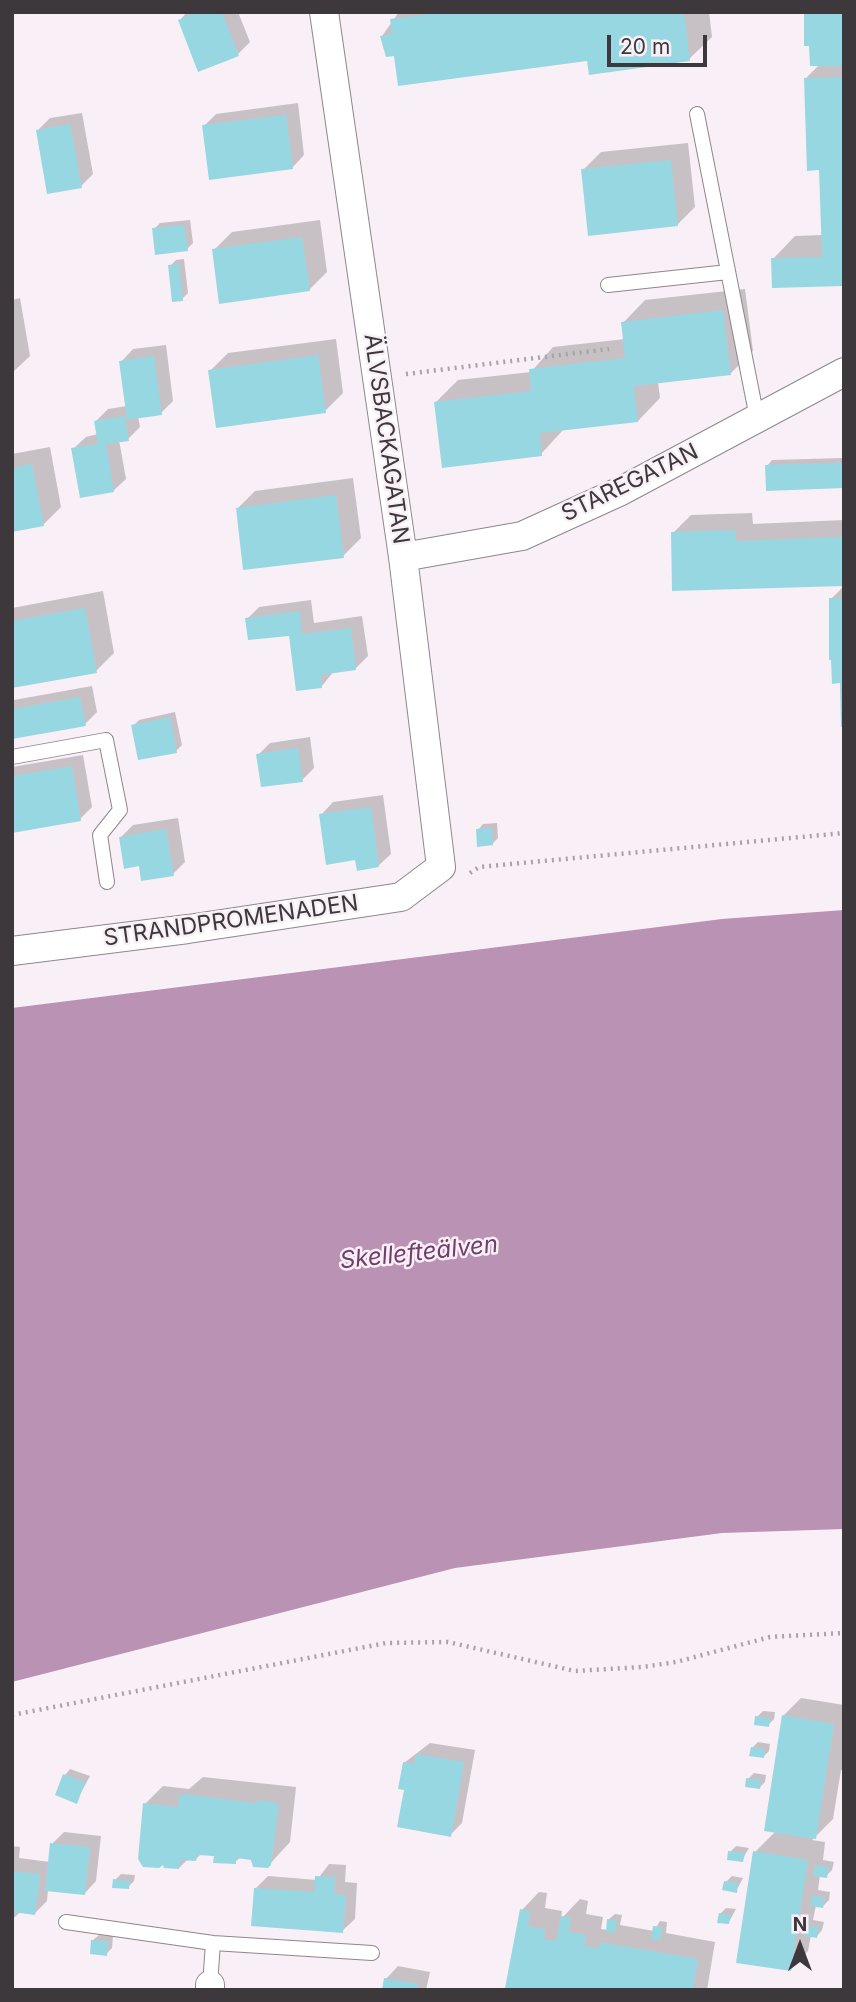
<!DOCTYPE html>
<meta charset="utf-8">
<style>
body{margin:0}
#map{position:relative;width:856px;height:2002px;overflow:hidden;background:#f9f0f7;font-family:Inter,sans-serif}
canvas{display:block}
.frame{position:absolute;inset:0;border:14px solid #3c383b;pointer-events:none}
.north{position:absolute;left:765px;top:1911px;width:70px;height:70px;-webkit-text-stroke:5px #f9f0f7;paint-order:stroke;rotate:0deg;font-size:19px;font-weight:700;line-height:28px;text-align:center;color:#3c383b}
.north::after{content:'';display:block;margin:auto;width:24px;height:32px;background:#3c383b;clip-path:polygon(50% 0,100% 100%,50% 72%,0 100%)}
.scale{position:absolute;left:607px;top:35px;width:100px;height:32px;box-sizing:border-box;border:4px solid #3c383b;border-top:0;padding-left:9px;font-size:21px;line-height:24px;white-space:nowrap;color:#3c383b;-webkit-text-stroke:5px #f9f0f7;paint-order:stroke}
</style>
<div id="map">
<canvas width="856" height="2002"></canvas>
<div class="frame"></div>
<div class="north">N</div>
<div class="scale">20 m</div>
</div>
<script>
const c = document.querySelector('canvas').getContext('2d');
c.lineJoin = 'round';
function fill(path, color) { c.fillStyle = color; c.fill(path, 'evenodd'); }
const shape = rows => new Path2D(rows.map(r => 'M' + r).join(''));
function strokePath(path, color, width, dash) { c.strokeStyle = color; c.lineWidth = width; c.lineCap = dash ? 'butt' : 'round'; c.setLineDash(dash || []); c.stroke(path); }
function drawText(font, color, halo, rows, align = 'center') {
  c.font = font + ' Inter,sans-serif'; c.lineWidth = 5; c.setLineDash([]); c.textBaseline = 'middle'; c.strokeStyle = halo; c.fillStyle = color; for (const [text, x, y, turn = 0] of rows) {
    c.save(); c.translate(x, y); c.rotate((+turn || 0) * Math.PI / 180); c.textAlign = isNaN(turn) ? turn : align; if (halo) c.strokeText(text, 0, 0); c.fillText(text, 0, 0); c.restore();
  }
}
fill(shape([
 [844,910,844,1529,722,1533,455,1568,12,1682,12,1008,722,919]
]), '#ba92b3');
fill(shape([
 [187,12,238,12,250,42,238,54,180,20],
 [399,12,709,12,712,37,689,59,395,54,382,36],
 [844,12,844,284,773,259,795,236,823,235,821,169,806,78,820,64],
 [298,103,304,155,292,168,204,126,216,114],
 [82,113,93,174,81,186,37,131,50,118],
 [688,143,695,207,677,225,583,170,601,152],
 [190,220,193,243,187,249,154,229,160,223],
 [320,220,327,272,309,290,214,250,232,232],
 [184,259,188,293,182,299,170,266,176,260],
 [745,289,753,351,730,374,658,382,660,398,638,421,564,429,541,454,436,402,458,380,531,372,553,347,625,339,623,323,645,300],
 [20,298,30,356,12,373,12,300],
 [336,339,343,393,325,411,210,371,228,353],
 [166,345,173,401,161,413,138,416,140,427,128,439,119,440,126,479,113,491,73,449,86,437,98,434,96,421,108,409,127,406,121,362,133,349],
 [50,447,61,507,43,525,12,531,12,454],
 [844,458,844,487,767,466,772,460],
 [353,478,361,538,343,556,237,509,255,491],
 [752,513,753,524,844,520,844,585,673,533,691,515],
 [844,586,844,725,842,681,831,599],
 [103,591,114,653,96,671,12,686,12,608],
 [311,600,314,623,362,616,368,656,355,669,334,671,322,686,291,634,247,619,259,607],
 [92,686,97,712,85,724,12,737,14,700],
 [175,712,182,745,176,751,133,726,139,720],
 [310,737,314,768,302,780,258,755,270,743],
 [83,755,92,807,80,819,12,831,12,767],
 [383,795,391,854,378,866,357,858,321,815,333,802],
 [178,818,185,862,173,874,140,864,120,838,133,825],
 [497,823,498,838,492,844,478,830,483,824],
 [801,1698,844,1705,844,1770,841,1770,833,1819,812,1840,825,1842,823,1860,834,1862,832,1870,826,1876,820,1875,818,1890,830,1892,829,1900,823,1906,816,1905,813,1920,824,1922,822,1930,817,1936,811,1935,808,1951,791,1969,755,1852,776,1831,783,1716],
 [763,1711,775,1712,774,1719,768,1725,757,1717],
 [758,1742,770,1744,769,1751,763,1757,752,1748],
 [430,1743,475,1750,462,1823,450,1835,406,1788,404,1763],
 [70,1769,90,1776,76,1802,65,1775],
 [754,1773,766,1775,765,1782,759,1788,748,1779],
 [203,1777,296,1787,290,1842,268,1866,253,1858,241,1857,235,1862,202,1853,196,1859,188,1859,179,1868,145,1804,163,1786,189,1789],
 [64,1832,101,1836,96,1881,84,1894,48,1890,47,1901,35,1913,21,1911,12,1920,12,1846,20,1847,19,1858,50,1862,52,1844],
 [736,1846,749,1848,742,1860,730,1852],
 [329,1864,346,1865,345,1882,357,1883,355,1919,342,1931,256,1888,268,1876,317,1880],
 [121,1874,135,1875,134,1881,128,1887,115,1880],
 [732,1876,743,1878,736,1891,726,1882],
 [539,1892,547,1893,545,1908,562,1911,561,1919,580,1899,588,1901,586,1914,603,1917,601,1929,608,1930,609,1919,615,1914,622,1915,620,1925,654,1931,660,1921,667,1922,666,1933,715,1942,707,1990,513,1990,507,1987,522,1910],
 [726,1908,736,1909,729,1922,720,1914],
 [99,1935,113,1936,112,1948,106,1954,93,1940],
 [398,1966,430,1972,426,1990,384,1990,386,1979]
]), '#0003');
fill(shape([
 [197,12,222,12,239,56,198,72,178,20],
 [446,12,684,12,690,61,589,75,587,61,398,86,394,56,386,57,380,36,392,34,390,19],
 [804,12,844,12,844,66,810,66,809,46,804,46],
 [844,77,844,286,772,288,771,258,822,257,819,170,807,171,804,78],
 [286,115,293,169,209,180,202,125],
 [70,124,82,188,47,194,36,130],
 [671,160,678,226,588,236,581,169],
 [184,225,188,251,155,255,152,228],
 [302,237,310,291,219,304,212,249],
 [179,264,183,301,172,302,168,265],
 [723,310,731,375,634,386,638,422,540,433,542,456,442,468,434,402,531,391,529,369,625,358,621,322],
 [318,355,326,413,216,428,208,370],
 [154,356,162,415,127,420,119,361],
 [125,416,129,441,106,444,114,492,80,498,71,448,98,444,94,421],
 [844,463,844,488,766,491,765,465],
 [32,464,44,526,12,532,12,468],
 [336,495,344,558,243,570,236,508],
 [735,530,736,541,844,537,844,586,672,591,671,532],
 [829,598,844,598,844,727,841,727,840,683,832,684,831,660,829,660],
 [85,608,97,673,12,688,12,621],
 [300,611,302,634,351,628,356,670,321,675,322,688,296,691,289,636,248,640,245,618],
 [80,697,86,726,12,739,12,709],
 [170,717,177,753,138,760,131,725],
 [298,748,303,782,261,787,256,754],
 [72,766,81,821,12,833,12,776],
 [371,807,379,867,357,871,355,860,326,865,319,814],
 [492,828,493,845,477,847,476,829],
 [166,829,174,876,141,881,139,866,124,869,119,837],
 [782,1715,834,1724,816,1839,764,1831],
 [755,1716,770,1718,769,1727,754,1725],
 [751,1747,765,1749,764,1758,749,1756],
 [416,1754,464,1762,451,1837,397,1827,404,1790,398,1789,403,1762,414,1764],
 [63,1774,85,1782,77,1804,55,1795],
 [746,1778,761,1780,760,1789,745,1787],
 [184,1794,255,1803,259,1800,274,1802,279,1805,271,1865,268,1868,253,1867,251,1860,236,1858,236,1864,213,1863,214,1856,197,1855,196,1861,180,1860,179,1869,164,1868,163,1865,159,1868,143,1867,138,1859,143,1803,178,1807,179,1796],
 [50,1843,90,1847,85,1895,45,1891],
 [728,1851,745,1853,743,1862,727,1860],
 [753,1851,808,1860,791,1971,736,1963],
 [815,1865,829,1867,827,1878,813,1876],
 [12,1871,40,1874,35,1915,12,1912],
 [315,1876,335,1877,334,1894,346,1895,343,1933,251,1926,254,1888,314,1892],
 [113,1879,130,1881,129,1889,112,1888],
 [724,1881,738,1883,737,1893,722,1890],
 [812,1895,825,1898,823,1908,810,1906],
 [520,1909,530,1911,528,1926,545,1929,544,1939,556,1941,561,1916,571,1918,569,1932,586,1935,584,1946,599,1948,600,1942,698,1959,693,1990,505,1988],
 [719,1913,731,1915,729,1924,717,1923],
 [607,1919,617,1920,615,1933,606,1932],
 [805,1925,819,1927,817,1938,804,1936],
 [653,1926,662,1927,661,1940,651,1939],
 [91,1940,108,1941,107,1956,90,1954],
 [384,1978,418,1984,417,1990,382,1990]
]), '#97d7e1');
const lane = shape([
 [697,114,757,418],
 [608,285,728,272],
 [12,757,106,740,120,810,100,835,107,882],
 [66,1922,213,1943],
 [210,1985,213,1943,372,1953]
]);
const street = shape([
 [403,557,522,536,621,491,844,372],
 [12,951,188,929,401,897,441,867,403,557,324,12],
 [210,1990,210,1985]
]);
strokePath(lane, '#8e868d', 16);
strokePath(street, '#8e868d', 30);
strokePath(shape([
 [406,374,609,349],
 [470,873,479,867,844,833],
 [12,1715,386,1643,448,1642,575,1671,642,1667,676,1662,770,1637,844,1633]
]), '#a8a1a6', 4.5, [2, 5]);
strokePath(lane, '#fff', 14);
strokePath(street, '#fff', 28);
drawText('23px', '#3c383b', '#f9f0f7', [
 ["ÄLVSBACKAGATAN",386,439,82],
 ["STAREGATAN",630,483,-26],
 ["STRANDPROMENADEN",231,921,-8]
]);
drawText('italic 24px', '#713d6a', '#f9f0f7', [
 ["Skellefteälven",419,1253,-6]
]);
</script>
